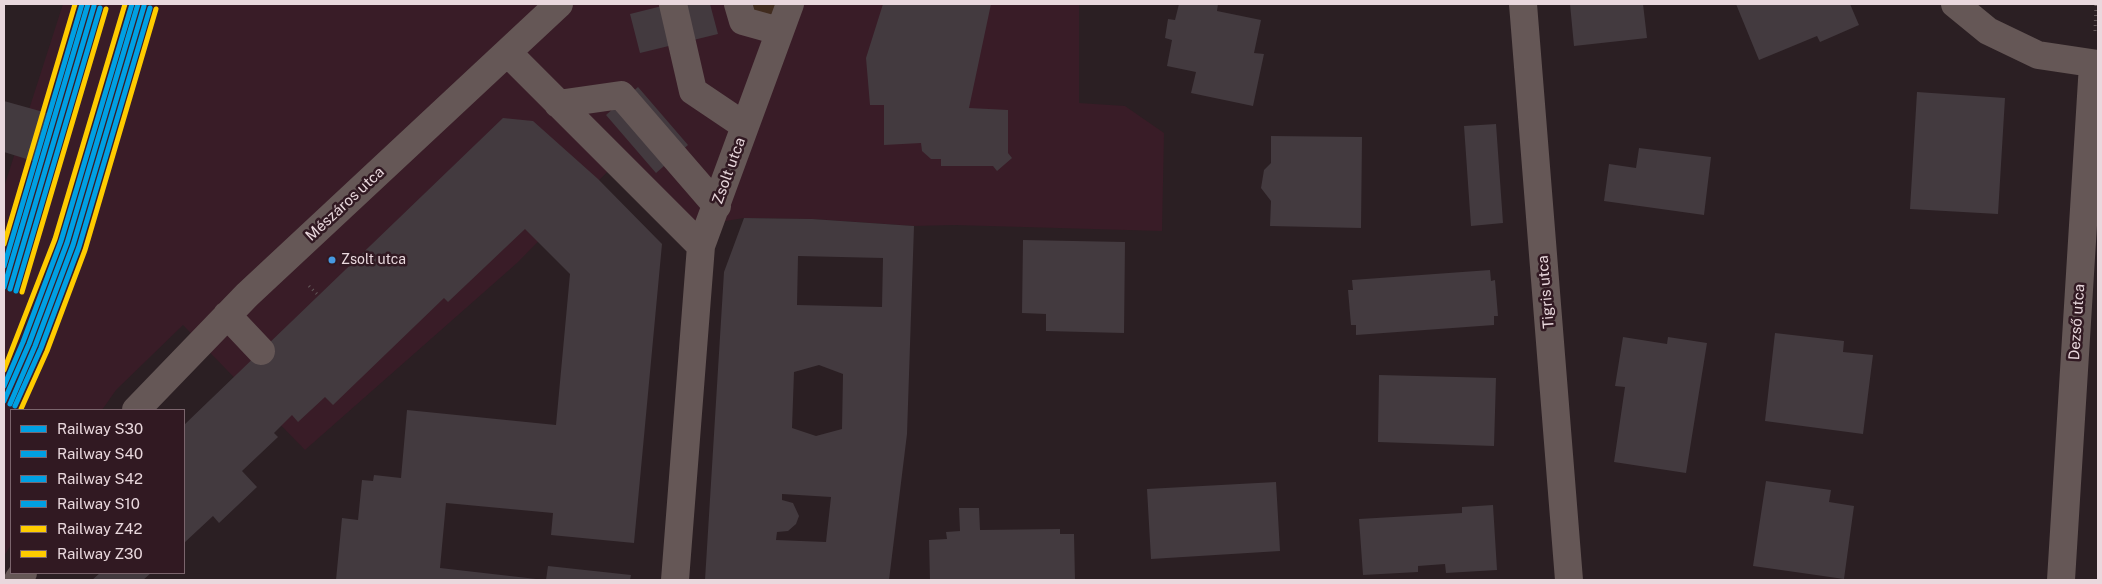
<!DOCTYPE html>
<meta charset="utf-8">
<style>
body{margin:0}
#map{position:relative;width:2102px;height:584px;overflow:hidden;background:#2b1f23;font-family:"Public Sans",sans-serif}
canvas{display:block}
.frame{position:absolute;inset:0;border:5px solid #e9d8dd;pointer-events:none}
.legend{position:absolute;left:10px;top:409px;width:175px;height:165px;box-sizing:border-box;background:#311922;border:1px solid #7b656d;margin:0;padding:6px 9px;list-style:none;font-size:15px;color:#e9d8dd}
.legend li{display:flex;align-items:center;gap:10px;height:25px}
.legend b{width:25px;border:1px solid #7b656d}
</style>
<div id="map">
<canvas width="2102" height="584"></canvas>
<div class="frame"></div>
<ul class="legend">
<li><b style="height:6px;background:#00a0e3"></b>Railway S30</li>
<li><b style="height:6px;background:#00a0e3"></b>Railway S40</li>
<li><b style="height:6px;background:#00a0e3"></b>Railway S42</li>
<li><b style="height:6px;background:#00a0e3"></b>Railway S10</li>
<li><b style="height:6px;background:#fecc00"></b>Railway Z42</li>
<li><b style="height:6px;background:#fecc00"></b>Railway Z30</li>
</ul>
</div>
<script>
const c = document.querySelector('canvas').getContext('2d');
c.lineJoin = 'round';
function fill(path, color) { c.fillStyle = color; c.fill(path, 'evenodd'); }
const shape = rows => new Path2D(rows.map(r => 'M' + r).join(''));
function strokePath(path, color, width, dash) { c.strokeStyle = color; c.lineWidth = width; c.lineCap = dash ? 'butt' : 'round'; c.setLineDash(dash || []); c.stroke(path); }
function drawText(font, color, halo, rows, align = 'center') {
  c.font = font + ' "Public Sans",sans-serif'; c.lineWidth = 5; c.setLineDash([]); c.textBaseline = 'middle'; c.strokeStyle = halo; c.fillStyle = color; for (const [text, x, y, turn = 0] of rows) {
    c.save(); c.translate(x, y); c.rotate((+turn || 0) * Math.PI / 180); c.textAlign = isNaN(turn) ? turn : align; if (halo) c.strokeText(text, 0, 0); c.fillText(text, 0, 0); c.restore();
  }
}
fill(shape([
 [63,4,1079,4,1079,103,1125,106,1164,133,1162,231,954,225,914,226,812,219,744,218,689,227,620,159,517,263,305,450,183,325,116,390,102,410,11,410,11,545,4,556,4,187]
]), '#391c27');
fill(shape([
 [751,4,776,4,772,16,753,11]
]), '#412c1f');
fill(shape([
 [670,4,710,4,718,34,640,53,630,14],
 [883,4,991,4,969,108,1008,110,1008,153,1012,158,997,171,993,166,941,166,941,159,931,159,922,151,921,143,884,145,884,105,870,105,866,58],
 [1179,4,1218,4,1217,11,1261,20,1254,53,1264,54,1253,106,1191,93,1196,72,1167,66,1172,40,1165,38,1168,19,1175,20],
 [1570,4,1643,4,1647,38,1574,46],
 [1736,4,1850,4,1859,25,1820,42,1817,36,1759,60],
 [638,87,688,145,656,173,606,115],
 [1917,92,2005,98,1998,214,1910,209],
 [4,101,47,113,33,161,4,152],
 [503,118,533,121,598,179,662,244,634,543,551,535,553,513,446,503,440,568,545,580,336,580,342,518,358,520,362,480,373,481,374,475,401,478,407,410,556,425,570,274,525,229,448,302,444,298,333,405,325,397,298,422,292,415,274,433,278,437,242,471,257,487,219,523,213,516,184,543,184,425],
 [1496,124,1503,223,1471,226,1464,126],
 [1271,136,1362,137,1361,228,1270,226,1271,201,1261,188,1264,170,1271,163],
 [1639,148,1711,157,1704,215,1604,201,1609,164,1636,168],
 [744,218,812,219,914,226,907,434,889,580,705,580,724,272],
 [798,256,883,258,882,307,797,305],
 [819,365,843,374,842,429,816,436,792,428,794,372],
 [782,494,831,497,826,542,776,540,777,532,788,531,796,524,799,516,793,503,782,500],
 [1023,240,1125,242,1124,333,1046,331,1046,314,1022,313],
 [1490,270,1491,281,1495,280,1498,316,1494,316,1494,325,1356,335,1356,325,1351,325,1348,290,1353,290,1352,280],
 [1775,333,1844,341,1843,352,1873,355,1863,434,1765,421],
 [1623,337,1667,344,1668,337,1707,343,1686,473,1614,462,1625,387,1615,386],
 [1379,375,1496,378,1494,446,1378,442],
 [1766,481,1831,490,1829,502,1854,506,1844,579,1753,566],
 [1276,482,1280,551,1151,559,1147,489],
 [1493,505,1497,570,1446,573,1445,564,1418,566,1418,572,1363,575,1359,519,1462,513,1462,507],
 [959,508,979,508,980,530,1060,529,1060,534,1074,534,1075,580,930,580,929,540,947,539,946,532,960,531],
 [548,566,631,575,630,580,546,580],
 [100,573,151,573,143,580,92,580]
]), '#433a3f');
strokePath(shape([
 [2095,31,2096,4],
 [309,286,319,296]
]), '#64595a', 3, [1, 4]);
strokePath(shape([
 [673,4,693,91,745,126],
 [738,4,743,21,779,31],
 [1523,4,1569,580],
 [1955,4,1988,31,2038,55,2098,64],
 [508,53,701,246],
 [558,104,621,95,717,206],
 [227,315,261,351],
 [136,410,247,295,559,4],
 [18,580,23,573],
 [675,580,701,246,790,4],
 [2061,580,2093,64]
]), '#655756', 28);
strokePath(shape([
 [4,287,88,4],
 [4,401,29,344,67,243,138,4]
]), '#00a0e3', 5);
strokePath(shape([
 [10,289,94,6],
 [10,404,35,346,73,245,144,6]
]), '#00a0e3', 5);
strokePath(shape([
 [4,266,82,4],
 [4,386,23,342,61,241,132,4]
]), '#00a0e3', 5);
strokePath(shape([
 [16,291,100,8],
 [15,406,41,348,79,247,150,8]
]), '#00a0e3', 5);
strokePath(shape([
 [4,244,75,4],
 [4,370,55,239,125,4]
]), '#fecc00', 5);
strokePath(shape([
 [22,292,106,9],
 [21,409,47,351,85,250,156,9]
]), '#fecc00', 5);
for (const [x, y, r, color] of [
 [332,260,4.5,"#4699e1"]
]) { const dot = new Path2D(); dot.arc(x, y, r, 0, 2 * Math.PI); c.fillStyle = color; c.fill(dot); strokePath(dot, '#311922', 2); }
drawText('14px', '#e9d8dd', '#311922', [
 ["Zsolt utca",341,260]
], 'left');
drawText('15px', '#e9d8dd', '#311922', [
 ["Zsolt utca",729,171,-70],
 ["Mészáros utca",345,204,-43],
 ["Tigris utca",1546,292,-95],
 ["Dezső utca",2077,322,-86]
]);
</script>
